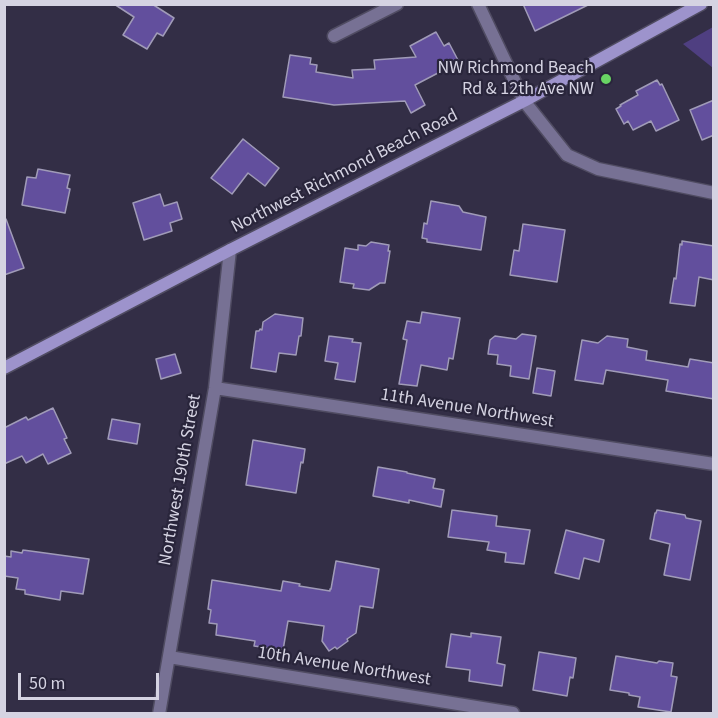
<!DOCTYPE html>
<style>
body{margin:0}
#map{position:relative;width:718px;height:718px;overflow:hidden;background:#332e46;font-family:"Source Sans 3",sans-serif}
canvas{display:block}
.frame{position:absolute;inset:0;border:6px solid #d5d3e2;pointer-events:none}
.scale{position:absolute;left:18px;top:673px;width:141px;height:27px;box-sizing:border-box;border:3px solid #d5d3e2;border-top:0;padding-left:8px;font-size:18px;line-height:21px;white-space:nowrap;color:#d5d3e2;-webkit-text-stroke:4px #29253b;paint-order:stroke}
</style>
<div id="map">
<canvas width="718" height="718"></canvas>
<div class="frame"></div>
<div class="scale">50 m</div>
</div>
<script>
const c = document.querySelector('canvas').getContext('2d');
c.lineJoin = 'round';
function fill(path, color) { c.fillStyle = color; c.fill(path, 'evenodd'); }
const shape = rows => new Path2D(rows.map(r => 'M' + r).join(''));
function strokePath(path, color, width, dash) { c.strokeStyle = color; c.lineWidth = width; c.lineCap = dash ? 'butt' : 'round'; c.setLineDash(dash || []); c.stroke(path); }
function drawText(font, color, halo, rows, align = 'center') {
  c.font = font + ' "Source Sans 3",sans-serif'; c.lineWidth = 4.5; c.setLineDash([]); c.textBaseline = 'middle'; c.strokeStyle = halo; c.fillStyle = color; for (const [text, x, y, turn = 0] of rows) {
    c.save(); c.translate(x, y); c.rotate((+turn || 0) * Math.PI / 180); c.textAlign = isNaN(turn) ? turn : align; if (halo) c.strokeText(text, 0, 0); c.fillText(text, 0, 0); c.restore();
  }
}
fill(shape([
 [713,27,713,68,683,44]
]), '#4f3f81');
const building = shape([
 [114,4,152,4,174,18,163,36,157,33,147,49,123,35,134,17,114,4],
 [523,4,590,4,535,31,523,4],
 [436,32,444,46,449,43,459,62,415,85,425,105,411,113,405,101,334,105,283,97,290,55,311,58,310,64,317,65,316,72,353,78,352,70,375,69,374,60,416,57,410,46,436,32],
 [657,80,660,85,662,84,679,120,656,131,651,121,633,130,628,121,624,124,616,109,621,106,620,105,638,95,636,91,657,80],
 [714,100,714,135,702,140,690,110,714,100],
 [243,139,279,168,265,186,248,173,232,194,211,178,243,139],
 [38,169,70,175,67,188,70,189,65,213,22,205,27,177,36,178,38,169],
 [160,194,164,206,177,202,182,219,170,223,172,231,144,240,133,203,160,194],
 [431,201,459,206,463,212,486,217,481,250,427,242,427,239,422,238,424,223,427,224,431,201],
 [4,219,6,219,24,268,4,275,4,219],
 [523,224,565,230,557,282,510,275,514,250,519,251,523,224],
 [682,241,714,246,714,280,699,277,695,306,670,303,674,278,676,279,680,244,682,245,682,241],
 [371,242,389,245,388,251,390,251,385,283,380,283,369,290,353,288,354,284,340,282,345,248,358,250,358,245,366,246,371,242],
 [422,312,460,318,453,359,449,358,447,370,421,365,417,386,399,384,407,340,403,339,407,321,420,323,422,312],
 [275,314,303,318,301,336,299,336,296,355,279,353,276,372,251,368,256,331,259,331,260,329,262,330,263,322,275,314],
 [522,334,536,336,529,379,510,376,511,366,497,364,498,355,488,354,490,340,495,336,516,339,522,334],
 [329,336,353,339,352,342,361,343,355,382,335,379,338,363,325,361,329,336],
 [607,336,628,339,627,347,647,351,646,360,688,367,690,359,714,363,714,399,666,391,668,380,606,370,603,384,575,380,582,340,598,343,607,336],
 [175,354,181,373,161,379,156,359,175,354],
 [537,368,555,371,551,396,533,393,537,368],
 [53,408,67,438,64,439,71,453,48,464,43,454,26,463,22,456,4,464,4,428,26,417,28,420,53,408],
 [112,419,140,424,137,444,108,439,112,419],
 [253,440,305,449,303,463,301,462,296,493,246,485,253,440],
 [378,467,407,472,407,473,435,479,433,488,444,490,441,507,409,500,409,503,373,496,378,467],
 [452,510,497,516,496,526,530,530,524,564,505,562,506,553,487,550,489,542,448,537,452,510],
 [657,510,685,515,686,518,701,521,690,580,664,575,670,544,650,539,655,513,656,513,657,510],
 [566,530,604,540,599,562,584,558,579,579,555,573,566,530],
 [23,550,89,559,83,594,61,591,60,600,25,594,25,590,16,589,18,578,4,576,4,556,11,557,11,551,22,553,23,550],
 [336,561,379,569,373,608,360,606,356,633,347,639,348,641,337,649,335,647,329,651,322,641,324,626,288,621,283,650,254,646,255,641,216,635,217,624,209,623,211,610,208,609,212,580,281,591,283,581,300,584,299,586,330,591,330,589,331,589,336,561],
 [471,633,501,637,497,663,505,665,502,686,469,681,470,670,446,667,451,634,471,637,471,633],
 [539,652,576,658,573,678,570,677,567,696,533,690,539,652],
 [616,656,657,663,659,661,673,663,671,676,677,677,671,712,638,707,640,697,629,695,629,693,610,690,616,656]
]);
fill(building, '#624f9d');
strokePath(building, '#a09bb8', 1.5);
const minor = shape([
 [478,4,524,101,567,155,598,169,714,193],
 [334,36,397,4],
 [215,388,714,464],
 [169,657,513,713],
 [159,714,215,388,230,250]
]);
const secondary = shape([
 [4,368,230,250,524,101,701,4]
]);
strokePath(minor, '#504c62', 15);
strokePath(secondary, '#504c62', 15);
strokePath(minor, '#777194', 12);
strokePath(secondary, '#9d93cc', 12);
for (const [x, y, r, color] of [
 [606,79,6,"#69d464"]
]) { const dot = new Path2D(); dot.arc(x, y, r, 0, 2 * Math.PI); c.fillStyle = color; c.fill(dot); strokePath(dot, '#29253b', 2); }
drawText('18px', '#d5d3e2', '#29253b', [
 ["NW Richmond Beach",594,69],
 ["Rd & 12th Ave NW",594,90]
], 'right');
drawText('18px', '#d5d3e2', '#29253b', [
 ["Northwest Richmond Beach Road",345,172,-27],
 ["11th Avenue Northwest",467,409,9],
 ["Northwest 190th Street",181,480,-80],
 ["10th Avenue Northwest",344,667,9]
]);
</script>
